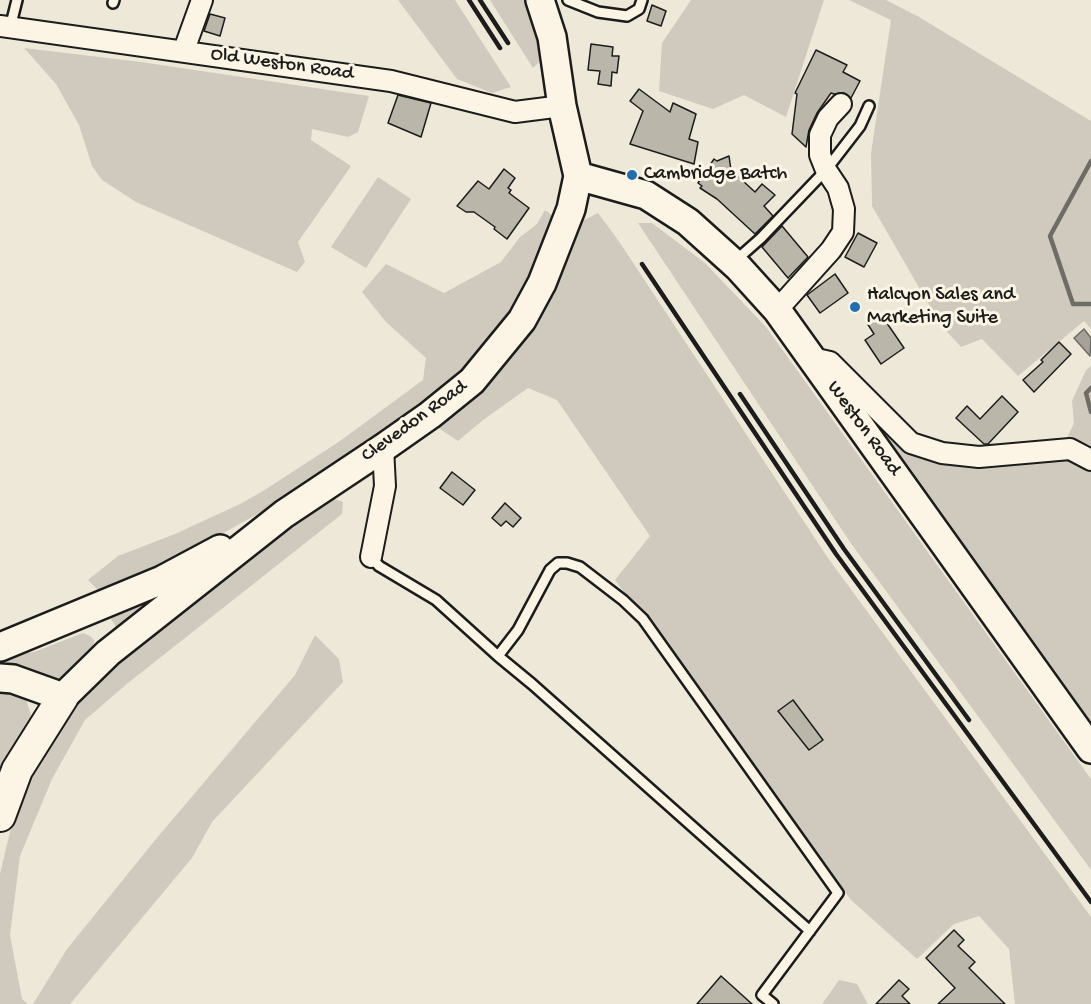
<!DOCTYPE html>
<style>
body{margin:0}
canvas{display:block;background:#eee8d9}
</style>
<canvas width="1091" height="1004"></canvas>
<script>
const c = document.querySelector('canvas').getContext('2d');
c.lineJoin = 'round';
function fill(path, color) { c.fillStyle = color; c.fill(path, 'evenodd'); }
const shape = rows => new Path2D(rows.map(r => 'M' + r).join(''));
function strokePath(path, color, width, dash) { c.strokeStyle = color; c.lineWidth = width; c.lineCap = dash ? 'butt' : 'round'; c.setLineDash(dash || []); c.stroke(path); }
function drawText(font, color, halo, rows, align = 'center') {
  c.font = font + ' "Gochi Hand",sans-serif'; c.lineWidth = 6; c.setLineDash([]); c.textBaseline = 'middle'; c.strokeStyle = halo; c.fillStyle = color; for (const [text, x, y, turn = 0] of rows) {
    c.save(); c.translate(x, y); c.rotate((+turn || 0) * Math.PI / 180); c.textAlign = isNaN(turn) ? turn : align; if (halo) c.strokeText(text, 0, 0); c.fillText(text, 0, 0); c.restore();
  }
}
fill(shape([
 [398,0,455,0,511,87,492,93,457,79],
 [490,0,530,0,538,24,539,62,533,68],
 [691,0,824,0,786,117,744,95,713,109,659,91,662,43],
 [849,0,886,0,919,17,1091,121,1091,329,1084,321,1018,376,982,339,961,347,940,324,872,206,871,153,891,20],
 [24,48,141,62,369,96,358,132,348,137,312,129,311,140,351,166,298,242,305,262,297,272,136,202,102,180,92,166,79,125,56,84],
 [378,177,411,199,366,268,331,247],
 [545,210,553,216,518,300,485,348,434,396,350,456,272,506,207,542,102,594,88,580,118,556,175,534,240,504,263,491,340,441,423,380,426,358,386,322,362,292,386,264,444,293,501,262,520,237,537,224],
 [598,213,618,240,828,558,1091,917,1091,1004,1015,1004,1009,949,979,916,954,924,917,959,851,900,615,580,650,536,557,400,528,388,483,420,458,441,437,427,489,379,578,223],
 [638,223,652,223,705,263,766,327,1091,779,1091,870,850,542],
 [1091,366,1091,732,879,428,909,448,948,460,1066,440,1074,423,1072,401,1086,370],
 [332,498,343,502,342,514,128,683,85,720,52,779,20,856,10,935,22,999,28,1004,0,1004,0,874,17,802,52,735,90,683,140,639],
 [195,568,116,635,115,625,109,616],
 [83,633,90,636,94,640,93,648,81,665,68,677,55,683,0,671,0,656,34,652],
 [315,635,339,659,343,682,212,822,192,858,70,1004,33,1004,67,949,156,839,295,675],
 [7,691,26,699,31,715,22,746,0,787,0,692],
 [839,980,857,984,868,1004,822,1004]
]), '#cfcabd');
const water = shape([
 [1084,329,1091,338,1090,356,1074,338,1084,329]
]);
fill(water, '#a7a299');
strokePath(water, '#6f6c67', 1.5);
strokePath(shape([
 [1091,161,1050,236,1073,304,1091,304],
 [1091,388,1086,393,1091,412]
]), '#6f6c67', 4.5);
const building = shape([
 [652,5,666,11,661,26,647,21,652,5],
 [210,14,225,18,220,36,204,31,210,14],
 [591,44,613,47,612,56,619,56,617,73,612,72,611,86,598,84,600,71,588,70,591,44],
 [816,50,847,65,843,72,860,81,851,98,844,93,834,94,831,93,817,113,809,130,806,147,792,134,797,94,795,93,816,50],
 [639,89,670,112,673,103,696,114,689,139,698,142,694,164,630,144,643,111,630,101,639,89],
 [398,95,431,103,421,137,388,123,398,95],
 [729,156,731,170,755,192,762,184,775,195,764,206,773,216,755,234,717,199,700,188,702,186,698,183,714,159,717,161,729,156],
 [504,169,515,178,508,188,511,190,509,193,529,208,507,239,494,229,495,227,474,212,466,212,457,206,478,181,489,189,504,169],
 [782,226,808,257,788,278,762,247,782,226],
 [858,233,877,243,864,267,845,257,858,233],
 [835,274,848,293,820,313,807,295,835,274],
 [880,313,904,348,881,364,865,340,874,334,867,323,880,313],
 [1059,342,1071,354,1034,392,1023,380,1043,362,1041,360,1059,342],
 [1002,396,1018,412,988,444,984,444,956,418,967,406,980,419,1002,396],
 [452,472,475,490,463,505,440,488,452,472],
 [505,503,521,518,513,527,506,521,501,526,492,518,505,503],
 [793,700,823,740,809,750,778,711,793,700],
 [954,930,964,940,958,946,975,962,969,968,1005,1004,938,1004,955,988,926,958,954,930],
 [721,976,752,1004,697,1004,721,976],
 [899,980,909,989,902,996,910,1004,876,1004,899,980]
]);
fill(building, '#bab6aa');
strokePath(building, '#1c1c1c', 1.5);
const lane = shape([
 [568,0,598,12,627,16,639,9,642,0],
 [113,3,114,0],
 [10,28,17,0],
 [735,261,761,238,826,170,860,126,869,106],
 [371,557,379,566,436,600,498,656,518,630,550,570,558,563,567,563,580,567,623,600,643,619,838,893,762,995,773,1004],
 [498,656,532,684,810,931]
]);
const street = shape([
 [0,26,391,81,515,112,562,106],
 [184,50,202,0],
 [777,310,831,250,843,232,844,209,838,188,826,170,820,155,820,135,828,118,841,104],
 [812,358,830,362,911,443,942,453,979,457,1070,449,1091,460],
 [371,557,385,486,383,448]
]);
const secondary = shape([
 [578,176,646,195,688,222,738,267,777,310,1091,749],
 [0,647,162,580,220,549],
 [0,678,13,679,63,697,108,653,284,514,383,448,430,415,472,381,522,320,542,283,571,209,578,176,562,106,552,37,540,0]
]);
const primary = shape([
 [0,816,17,770,63,697]
]);
strokePath(lane, '#1c1c1c', 14);
strokePath(street, '#1c1c1c', 24);
strokePath(secondary, '#1c1c1c', 32);
strokePath(primary, '#1c1c1c', 34);
strokePath(lane, '#fcf5e5', 9);
strokePath(street, '#fcf5e5', 20);
strokePath(secondary, '#fcf5e5', 27);
strokePath(primary, '#fcf5e5', 30);
strokePath(shape([
 [469,0,500,48],
 [480,0,508,43],
 [642,264,836,554,1091,902],
 [740,394,844,549,969,720]
]), '#1c1c1c', 4.5);
for (const [x, y, r, color] of [
 [632,175,6,"#1f6fb2"],
 [855,307,6,"#1f6fb2"]
]) { const dot = new Path2D(); dot.arc(x, y, r, 0, 2 * Math.PI); c.fillStyle = color; c.fill(dot); strokePath(dot, '#fcf5e5', 2); }
drawText('20px', '#1c1c1c', '#fcf5e5', [
 ["Old Weston Road",282,65,8],
 ["Clevedon Road",415,422,-36],
 ["Weston Road",863,429,54]
]);
drawText('20px', '#1c1c1c', '#fcf5e5', [
 ["Cambridge Batch",644,175],
 ["Halcyon Sales and",867,296],
 ["Marketing Suite",867,319]
], 'left');
</script>
